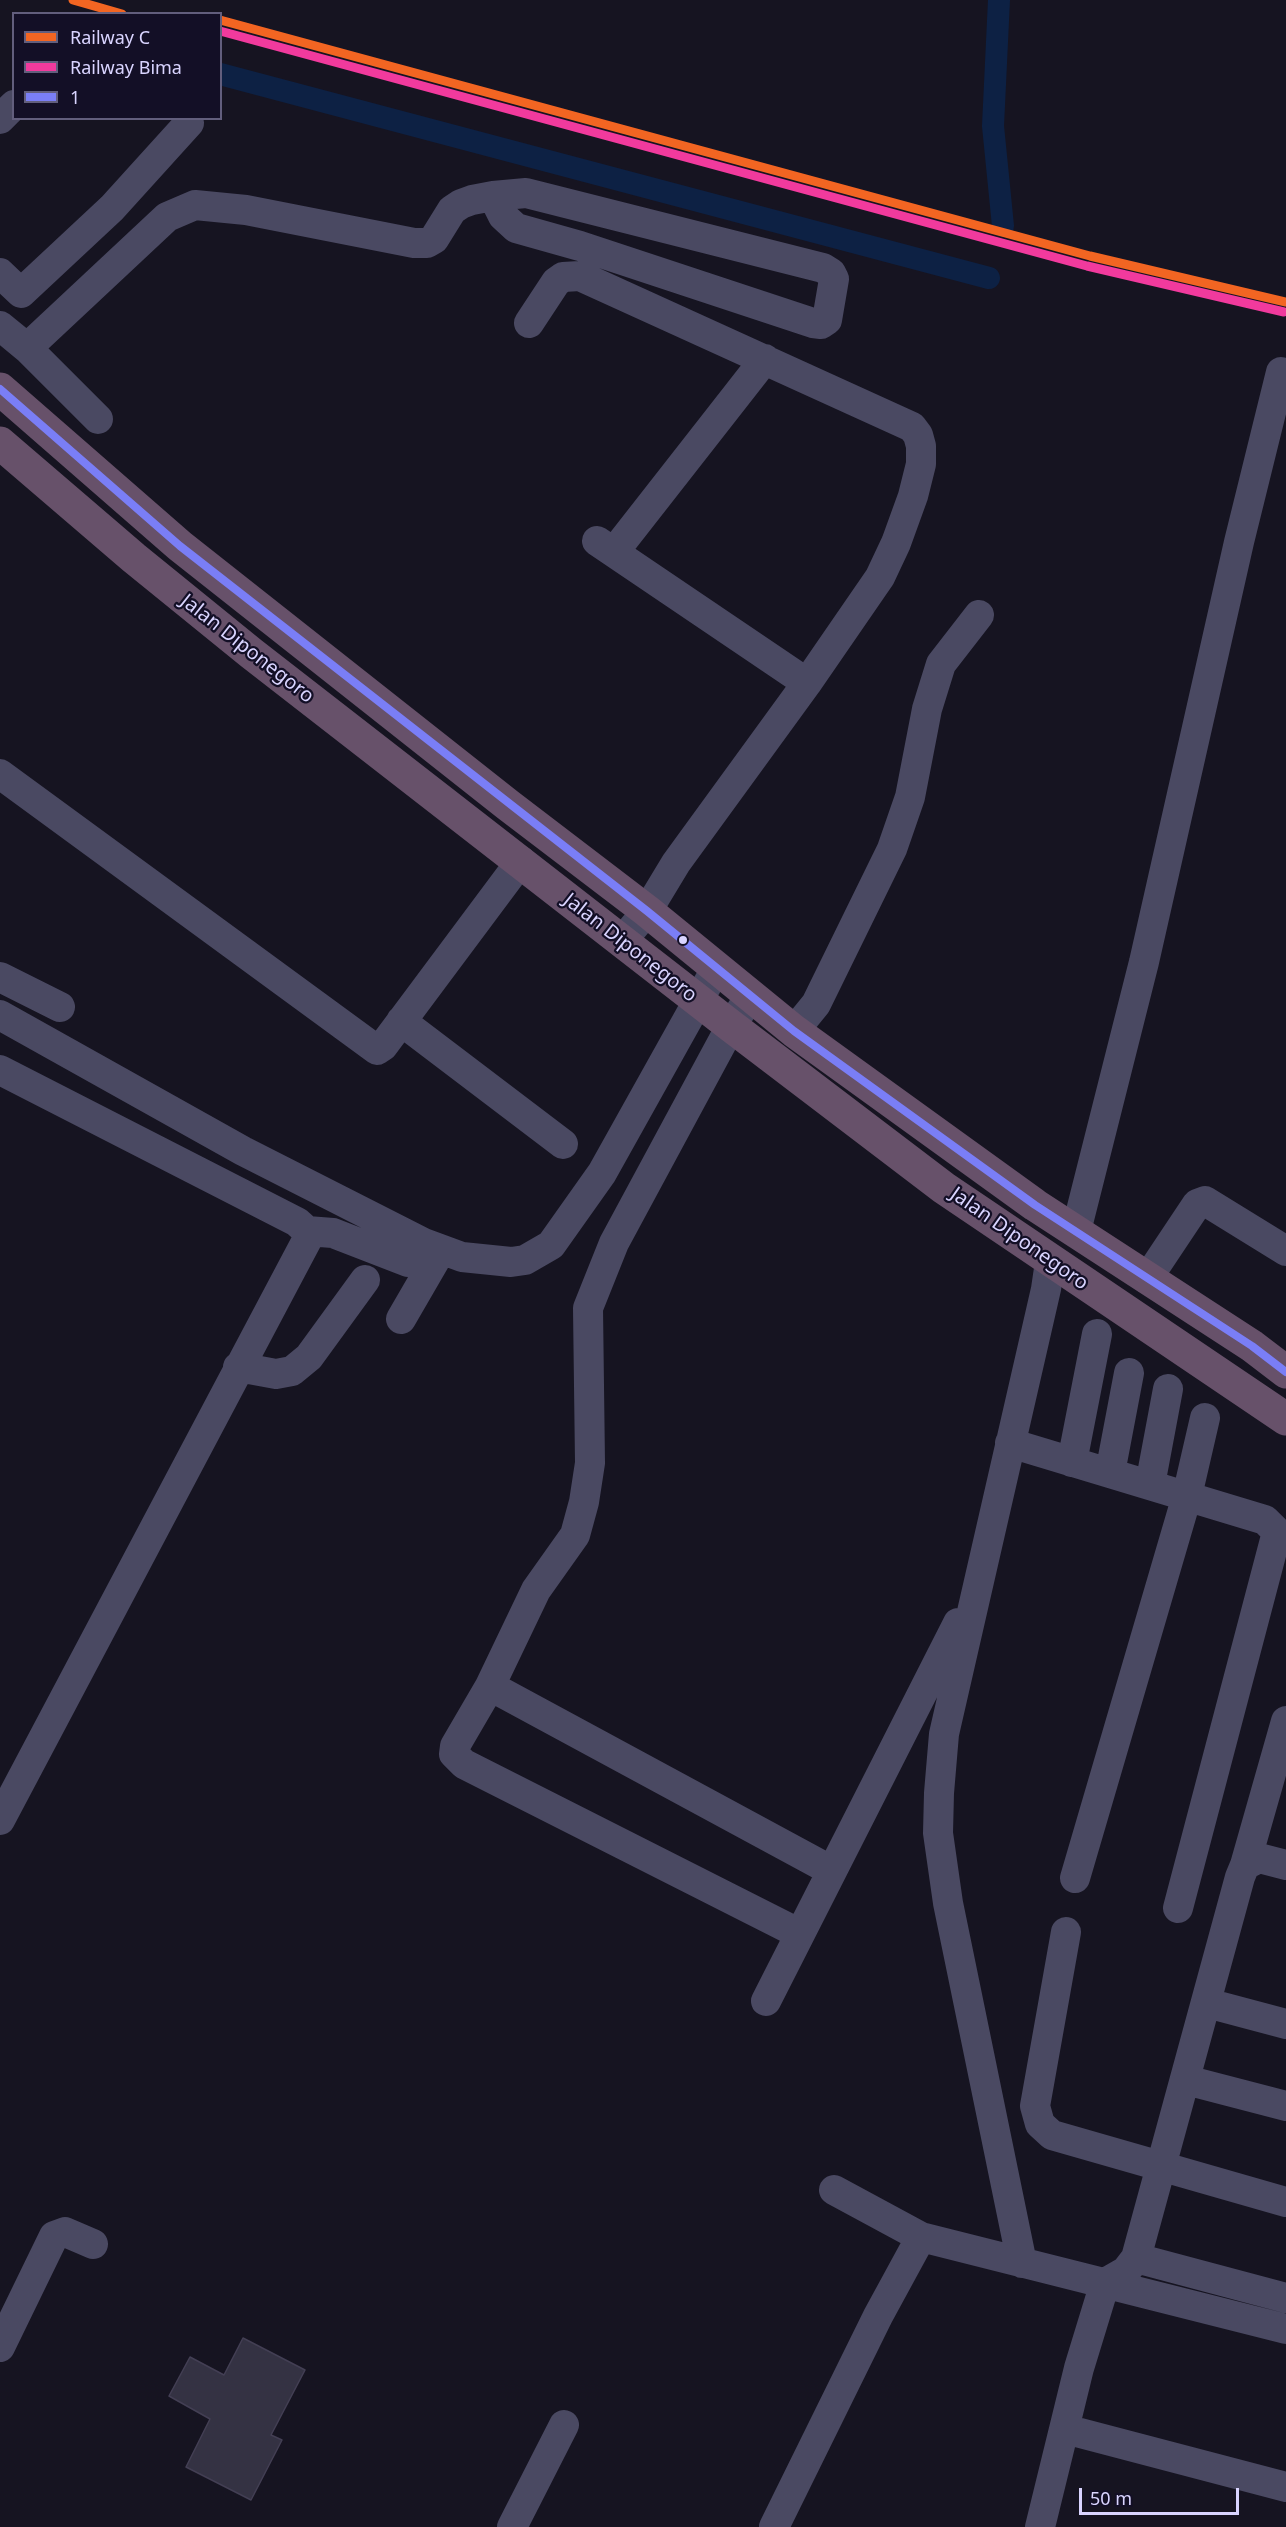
<!DOCTYPE html>
<style>
body{margin:0}
#map{position:relative;width:1286px;height:2527px;overflow:hidden;background:#161421;font-family:"Noto Sans",sans-serif}
canvas{display:block}
.legend{position:absolute;left:12px;top:12px;width:210px;height:108px;box-sizing:border-box;background:#130f26;border:2px solid #625e7d;margin:0;padding:8px 10px;list-style:none;font-size:18px;color:#d9d4ff}
.legend li{display:flex;align-items:center;gap:12px;height:30px}
.legend b{width:30px;border:2px solid #625e7d}
.scale{position:absolute;left:1079px;top:2488px;width:160px;height:27px;box-sizing:border-box;border:3px solid #d9d4ff;border-top:0;padding-left:8px;font-size:18px;line-height:21px;white-space:nowrap;color:#d9d4ff;-webkit-text-stroke:4px #130f26;paint-order:stroke}
</style>
<div id="map">
<canvas width="1286" height="2527"></canvas>
<ul class="legend">
<li><b style="height:8px;background:#f26522"></b>Railway C</li>
<li><b style="height:8px;background:#f13a9d"></b>Railway Bima</li>
<li><b style="height:8px;background:#7a7ef6"></b>1</li>
</ul>
<div class="scale">50 m</div>
</div>
<script>
const c = document.querySelector('canvas').getContext('2d');
c.lineJoin = 'round';
const shape = rows => new Path2D(rows.map(r => 'M' + r).join(''));
function strokePath(path, color, width, dash) { c.strokeStyle = color; c.lineWidth = width; c.lineCap = dash ? 'butt' : 'round'; c.setLineDash(dash || []); c.stroke(path); }
function fill(path, color) { c.fillStyle = color; c.fill(path, 'evenodd'); }
function drawText(font, color, halo, rows, align = 'center') {
  c.font = font + ' "Noto Sans",sans-serif'; c.lineWidth = 4.5; c.setLineDash([]); c.textBaseline = 'middle'; c.strokeStyle = halo; c.fillStyle = color; for (const [text, x, y, turn = 0] of rows) {
    c.save(); c.translate(x, y); c.rotate((+turn || 0) * Math.PI / 180); c.textAlign = isNaN(turn) ? turn : align; if (halo) c.strokeText(text, 0, 0); c.fillText(text, 0, 0); c.restore();
  }
}
strokePath(shape([
 [999,0,993,126,1003,226],
 [220,74,989,278]
]), '#0d2144', 22);
const building = shape([
 [243,2338,305,2370,271,2435,282,2440,251,2500,186,2467,210,2419,169,2396,190,2357,224,2375,243,2338]
]);
fill(building, '#343243');
strokePath(building, '#433f54', 1.5);
strokePath(shape([
 [0,119,14,105],
 [0,273,21,293,112,208,189,123],
 [529,323,556,282,563,277,580,276,912,427,918,435,921,446,921,464,913,496,896,543,880,577,807,683,676,863,647,911,622,941],
 [0,326,27,348,167,217,195,205,246,210,414,243,427,243,434,239,452,210,461,204,472,200,493,196,526,193,823,268,831,273,834,279,827,320,821,324,813,323,580,246,516,228,503,216,493,196],
 [27,348,98,419],
 [597,541,807,683],
 [614,552,765,359],
 [0,774,377,1050,383,1046,521,861],
 [0,977,60,1007],
 [751,995,731,1026,614,1243,588,1308,590,1463,584,1502,575,1535,536,1590,490,1686,455,1746,454,1754,464,1764,800,1934],
 [0,1015,243,1151,424,1243,462,1257,511,1262,525,1260,551,1245,602,1173,717,967],
 [401,1021,563,1144],
 [794,1031,816,1004,892,849,910,797,927,709,941,664,979,615],
 [0,1070,297,1222,307,1231,333,1233,408,1262,424,1243],
 [1076,1231,1144,962,1239,542,1281,372],
 [1147,1279,1197,1204,1205,1201,1286,1251],
 [401,1319,441,1250],
 [238,1367,276,1374,292,1371,309,1357,365,1280],
 [1010,1443,1265,1520,1277,1532,1178,1908],
 [1072,1462,1097,1334],
 [1110,1473,1129,1373],
 [1150,1485,1168,1389],
 [490,1686,832,1871],
 [0,1820,307,1240,307,1231],
 [1245,1865,1286,1721],
 [1075,1878,1187,1496,1205,1418],
 [1066,1932,1035,2106,1040,2124,1052,2135,1286,2202],
 [766,2001,958,1623],
 [1207,2003,1286,2024],
 [1186,2080,1286,2106],
 [834,2190,921,2237,1286,2329],
 [1136,2258,1286,2298],
 [1022,2263,948,1903,938,1833,939,1793,944,1734,1046,1289,1050,1262],
 [0,2347,54,2236,65,2232,93,2244],
 [1065,2429,1286,2487],
 [512,2527,564,2425],
 [774,2527,878,2316,921,2237],
 [1040,2527,1079,2368,1105,2283,1126,2271,1136,2258,1240,1877,1245,1865,1259,1858,1286,1865]
]), '#4a4962', 30);
strokePath(shape([
 [0,389,180,546,508,805,647,911,794,1031,1035,1205,1252,1346,1286,1372],
 [0,443,134,558,251,653,731,1026,944,1188,1286,1419]
]), '#67516a', 33);
strokePath(shape([
 [0,389,180,546,647,911,794,1031,1035,1205,1252,1346,1286,1372]
]), '#7a7ef6', 8);
strokePath(shape([
 [73,0,122,14],
 [220,20,1090,256,1286,302]
]), '#f26522', 9);
strokePath(shape([
 [220,31,1087,266,1284,312]
]), '#f13a9d', 9);
for (const [x, y, r, color] of [
 [683,940,5,"#d9d4ff"]
]) { const dot = new Path2D(); dot.arc(x, y, r, 0, 2 * Math.PI); c.fillStyle = color; c.fill(dot); strokePath(dot, '#130f26', 2); }
drawText('20px', '#d9d4ff', '#130f26', [
 ["Jalan Diponegoro",247,649,38],
 ["Jalan Diponegoro",630,948,38],
 ["Jalan Diponegoro",1019,1239,35]
]);
</script>
